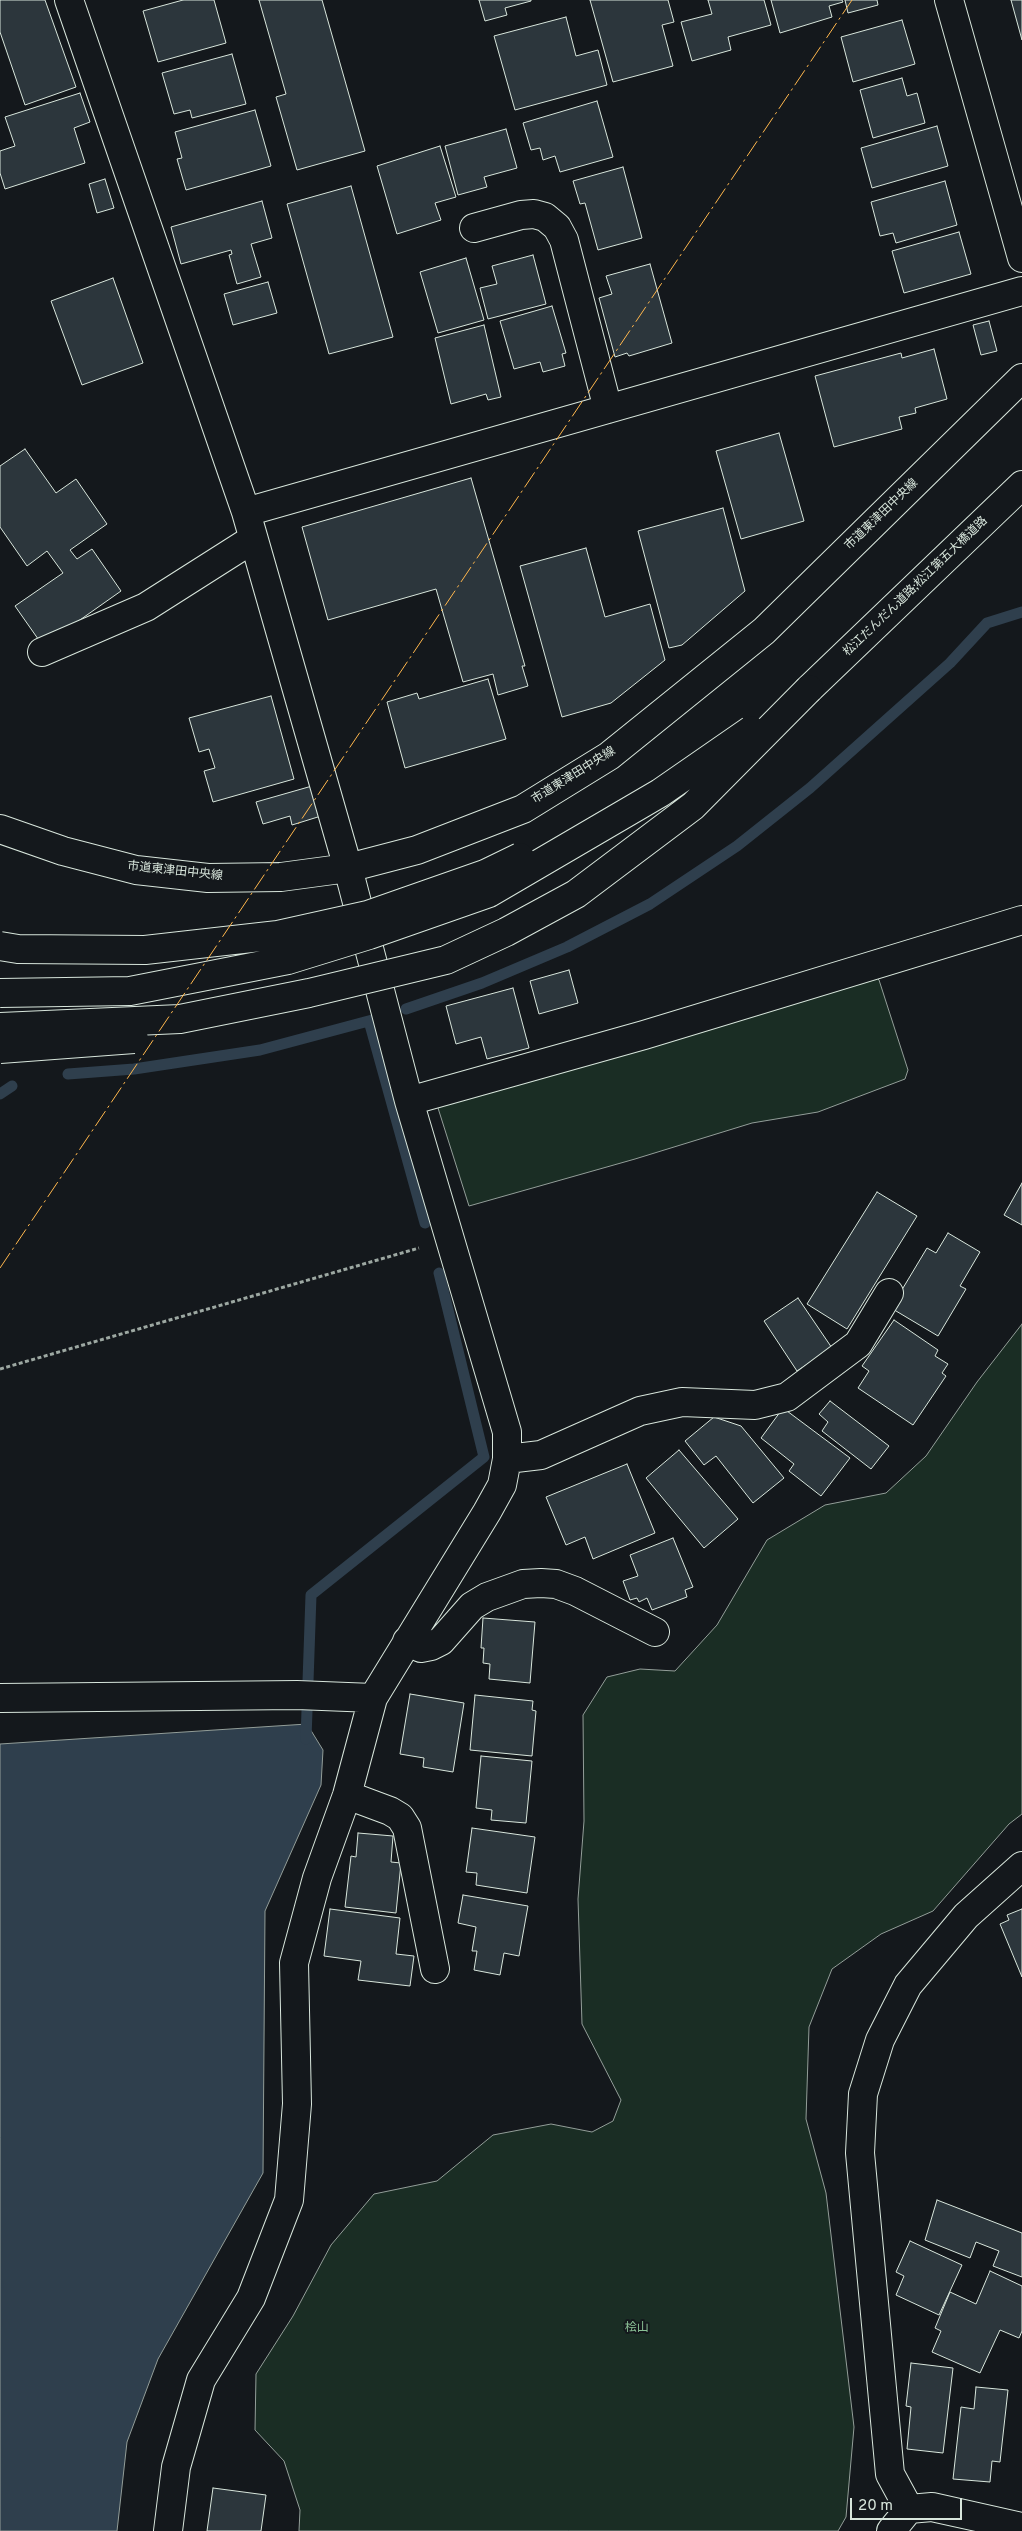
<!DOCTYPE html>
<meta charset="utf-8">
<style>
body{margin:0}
#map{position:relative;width:1022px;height:2531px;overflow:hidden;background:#14181c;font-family:Overpass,sans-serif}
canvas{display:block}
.scale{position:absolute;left:850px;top:2498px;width:112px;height:22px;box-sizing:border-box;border:2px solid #d8e6dc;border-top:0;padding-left:6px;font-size:15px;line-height:18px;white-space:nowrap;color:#d8e6dc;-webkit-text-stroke:4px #14181c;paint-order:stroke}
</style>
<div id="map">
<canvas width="1022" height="2531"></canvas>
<div class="scale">20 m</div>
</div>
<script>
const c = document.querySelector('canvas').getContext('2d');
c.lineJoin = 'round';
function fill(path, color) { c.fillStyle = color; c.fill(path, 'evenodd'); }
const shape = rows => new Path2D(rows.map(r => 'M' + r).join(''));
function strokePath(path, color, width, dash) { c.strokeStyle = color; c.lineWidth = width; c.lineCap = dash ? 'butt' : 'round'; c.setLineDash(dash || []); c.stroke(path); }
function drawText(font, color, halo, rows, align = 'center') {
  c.font = font + ' Overpass,"Noto Sans JP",sans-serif'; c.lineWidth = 4; c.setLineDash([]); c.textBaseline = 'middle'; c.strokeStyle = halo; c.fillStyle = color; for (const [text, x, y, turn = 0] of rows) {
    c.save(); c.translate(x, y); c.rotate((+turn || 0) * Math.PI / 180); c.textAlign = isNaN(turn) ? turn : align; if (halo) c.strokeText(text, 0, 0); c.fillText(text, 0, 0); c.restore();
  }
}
const green = shape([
 [875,976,879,980,908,1070,905,1079,818,1112,752,1123,635,1159,469,1206,438,1108,440,1105,875,976],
 [1022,1324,1022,1814,1009,1824,933,1911,881,1934,832,1969,809,2027,806,2119,826,2193,854,2427,846,2517,838,2531,299,2531,300,2510,284,2461,255,2430,256,2374,293,2316,331,2245,374,2194,437,2181,493,2135,551,2124,592,2132,613,2121,621,2100,582,2024,578,1899,584,1821,583,1715,607,1677,640,1669,675,1671,717,1625,767,1540,825,1505,886,1493,926,1456,977,1382,1022,1324]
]);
fill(green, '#1a2d24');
strokePath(green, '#939e99', 1);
const water = shape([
 [307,1724,323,1750,321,1785,265,1911,263,2173,158,2359,127,2442,117,2531,0,2531,0,1744,307,1724]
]);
fill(water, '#2f3f4d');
strokePath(water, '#939e99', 1);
strokePath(shape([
 [406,1009,482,983,567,947,650,904,737,846,810,788,950,663,987,623,1022,612],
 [369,1021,425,1223],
 [68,1074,134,1069,260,1050,376,1019],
 [0,1094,12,1086],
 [306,1739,311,1595,484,1457,439,1273]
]), '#2f3f4d', 11);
const building = shape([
 [0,0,45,0,76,87,25,105,0,32,0,0],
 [183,0,214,0,226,43,158,62,143,11,183,0],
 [259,0,322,0,365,151,297,170,276,97,286,94,259,0],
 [479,0,531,0,531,1,505,8,507,15,485,21,479,0],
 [590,0,668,0,674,22,662,25,673,66,613,82,590,0],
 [708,0,764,0,771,25,728,37,731,50,692,61,681,22,712,14,708,0],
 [771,0,842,0,843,2,829,6,832,17,780,33,771,0],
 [845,0,877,0,878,5,848,13,845,0],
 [1011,0,1022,0,1022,40,1011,0],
 [566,17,576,56,598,50,607,85,515,110,494,36,566,17],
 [902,20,915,64,853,82,841,37,902,20],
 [232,54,246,104,192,118,190,110,174,114,162,73,232,54],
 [902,78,907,96,917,93,925,123,873,138,860,90,902,78],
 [80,93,90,122,74,128,85,163,5,189,0,173,0,151,15,146,5,117,80,93],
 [597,101,613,157,560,172,555,156,543,160,540,148,531,150,523,123,597,101],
 [255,110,271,166,186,190,177,159,182,158,175,132,255,110],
 [937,126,948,166,872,188,861,148,937,126],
 [506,129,517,168,484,177,487,187,458,195,445,146,506,129],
 [440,146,456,197,435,203,441,220,397,234,377,166,440,146],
 [623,167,642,238,598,250,585,203,580,204,573,181,623,167],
 [105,179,114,208,97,213,89,184,105,179],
 [945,181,957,225,896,243,893,233,880,236,871,202,945,181],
 [351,186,393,337,329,354,287,204,351,186],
 [262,201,272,238,251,244,261,277,237,284,229,255,232,254,231,250,181,264,171,227,262,201],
 [959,232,971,274,904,293,892,251,959,232],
 [533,255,546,304,488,319,480,288,497,284,492,266,533,255],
 [466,258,484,320,438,333,420,272,466,258],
 [650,264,672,343,629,356,627,353,615,357,599,298,612,294,606,276,650,264],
 [113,278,143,363,82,385,51,301,113,278],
 [268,282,277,313,233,325,224,294,268,282],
 [552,306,566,353,562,354,565,366,543,372,540,362,514,369,500,321,552,306],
 [989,321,997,351,981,355,973,325,989,321],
 [484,325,501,397,488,400,486,394,451,404,435,338,484,325],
 [934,349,947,399,915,408,916,413,899,417,902,429,834,447,815,376,901,353,902,358,934,349],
 [779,433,804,521,741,539,716,451,779,433],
 [25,449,56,493,76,479,107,524,70,550,77,559,92,549,121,591,43,646,15,606,63,573,47,551,27,566,0,527,0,466,25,449],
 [471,478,525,666,522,666,528,686,498,695,493,674,463,682,436,589,328,620,302,527,471,478],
 [723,508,745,591,682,645,669,648,638,531,723,508],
 [586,548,605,617,650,604,665,660,611,703,562,717,520,566,586,548],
 [488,679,506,739,405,768,387,702,417,693,419,699,488,679],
 [271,696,294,779,213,802,204,771,215,768,209,749,199,752,189,718,271,696],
 [312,786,321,816,292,825,290,816,263,824,256,802,312,786],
 [569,970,578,1003,539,1014,530,981,569,970],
 [513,988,529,1048,487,1059,481,1037,456,1044,446,1006,513,988],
 [1022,1183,1022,1225,1004,1215,1022,1183],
 [877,1192,917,1216,847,1329,807,1304,877,1192],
 [948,1233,980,1252,960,1286,966,1289,938,1336,891,1308,927,1248,936,1253,948,1233],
 [798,1298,832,1348,797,1371,764,1321,798,1298],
 [894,1320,938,1350,935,1356,948,1364,942,1373,946,1376,913,1425,858,1388,869,1371,862,1366,894,1320],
 [830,1401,889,1446,871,1469,822,1431,828,1422,819,1414,830,1401],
 [783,1408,850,1458,821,1496,789,1471,794,1464,761,1438,783,1408],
 [714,1417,741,1426,784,1478,753,1503,716,1456,704,1465,685,1441,714,1417],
 [679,1450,738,1519,704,1548,646,1478,679,1450],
 [627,1464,655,1533,593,1559,585,1537,566,1545,546,1497,627,1464],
 [673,1538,693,1587,685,1590,687,1597,652,1610,647,1598,639,1602,637,1598,630,1600,623,1581,638,1576,630,1555,673,1538],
 [483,1618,535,1622,530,1683,489,1679,490,1664,483,1663,484,1648,481,1648,483,1618],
 [410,1694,464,1703,453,1772,423,1767,424,1758,400,1754,410,1694],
 [475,1695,533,1701,532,1710,536,1711,532,1756,470,1750,475,1695],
 [481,1756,532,1761,526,1823,491,1820,492,1810,476,1808,481,1756],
 [472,1828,535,1837,527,1893,476,1885,477,1873,466,1872,472,1828],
 [358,1833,393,1836,391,1862,401,1863,396,1913,345,1907,351,1856,356,1857,358,1833],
 [463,1895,528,1906,519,1956,504,1953,500,1975,474,1970,477,1951,472,1951,476,1927,458,1923,463,1895],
 [330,1909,400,1918,396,1954,414,1956,410,1986,358,1980,361,1961,324,1956,330,1909],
 [1022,1909,1022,1977,1000,1924,1009,1920,1007,1915,1022,1909],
 [937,2200,1022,2233,1022,2277,993,2266,999,2251,976,2242,970,2258,925,2240,937,2200],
 [910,2241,962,2265,939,2315,896,2295,904,2276,896,2272,910,2241],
 [990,2271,1022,2286,1022,2331,1019,2338,1000,2330,980,2373,932,2352,941,2331,935,2328,950,2292,976,2304,990,2271],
 [911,2363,953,2368,943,2453,907,2449,911,2407,906,2406,911,2363],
 [976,2387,1008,2390,1000,2462,992,2461,990,2482,953,2479,961,2407,974,2409,976,2387],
 [213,2488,266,2495,261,2531,207,2531,213,2488]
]);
fill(building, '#2c363c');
strokePath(building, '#d8e6dc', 1);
const minor = shape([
 [69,0,246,512,348,868,409,1101,507,1432,507,1459,502,1485,487,1512,373,1698,347,1795,317,1878,294,1963,297,2104,289,2200,251,2298,201,2380,176,2467,168,2531],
 [949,0,1022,258],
 [474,228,521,215,534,214,545,217,557,227,564,240,608,409],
 [246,512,1022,291],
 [42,652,146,607,253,539],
 [0,829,63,851,136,870,208,878,281,877,348,868,417,850,523,809,609,756,764,631,1022,378],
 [409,1101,644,1035,1022,920],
 [507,1459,541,1455,640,1411,682,1402,755,1405,787,1397,858,1344,889,1293],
 [407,1641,421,1648,431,1646,441,1641,472,1606,487,1597,523,1584,541,1583,556,1584,575,1591,655,1632],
 [0,1698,297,1695,373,1698],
 [347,1795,390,1811,400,1817,407,1828,435,1969],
 [909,2509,890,2474,860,2153,863,2094,880,2040,908,1985,966,1916,1022,1866],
 [891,2531,909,2509,932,2507,1022,2527]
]);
const highway = shape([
 [809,689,1022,485]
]);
strokePath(minor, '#d8e6dc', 30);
strokePath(highway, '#d8e6dc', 30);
strokePath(shape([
 [0,1369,419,1248]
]), '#9da8a2', 3, [4, 2.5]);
strokePath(minor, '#14181c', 28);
strokePath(highway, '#14181c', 28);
const highwayBridge = shape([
 [0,946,18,949,145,950,278,935,368,915,485,874,520,857],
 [0,993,130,991,288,960,369,935,489,893,660,793,751,730],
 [0,1027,180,1019,309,993,446,960,506,932,576,894,693,806,809,689],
 [0,1049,134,1039]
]);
strokePath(highwayBridge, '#d8e6dc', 30, []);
strokePath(highwayBridge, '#14181c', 28);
strokePath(shape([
 [0,1268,852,0]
]), '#ffb74d', 1, [18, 4, 2.5, 4]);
drawText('12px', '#d8e6dc', '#14181c', [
 ["市道東津田中央線",882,515,-44],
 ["松江だんだん道路;松江第五大橋道路",916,587,-44],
 ["市道東津田中央線",574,776,-32],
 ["市道東津田中央線",175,872,6]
]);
drawText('12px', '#8ac095', '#14181c', [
 ["桧山",637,2329]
]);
</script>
